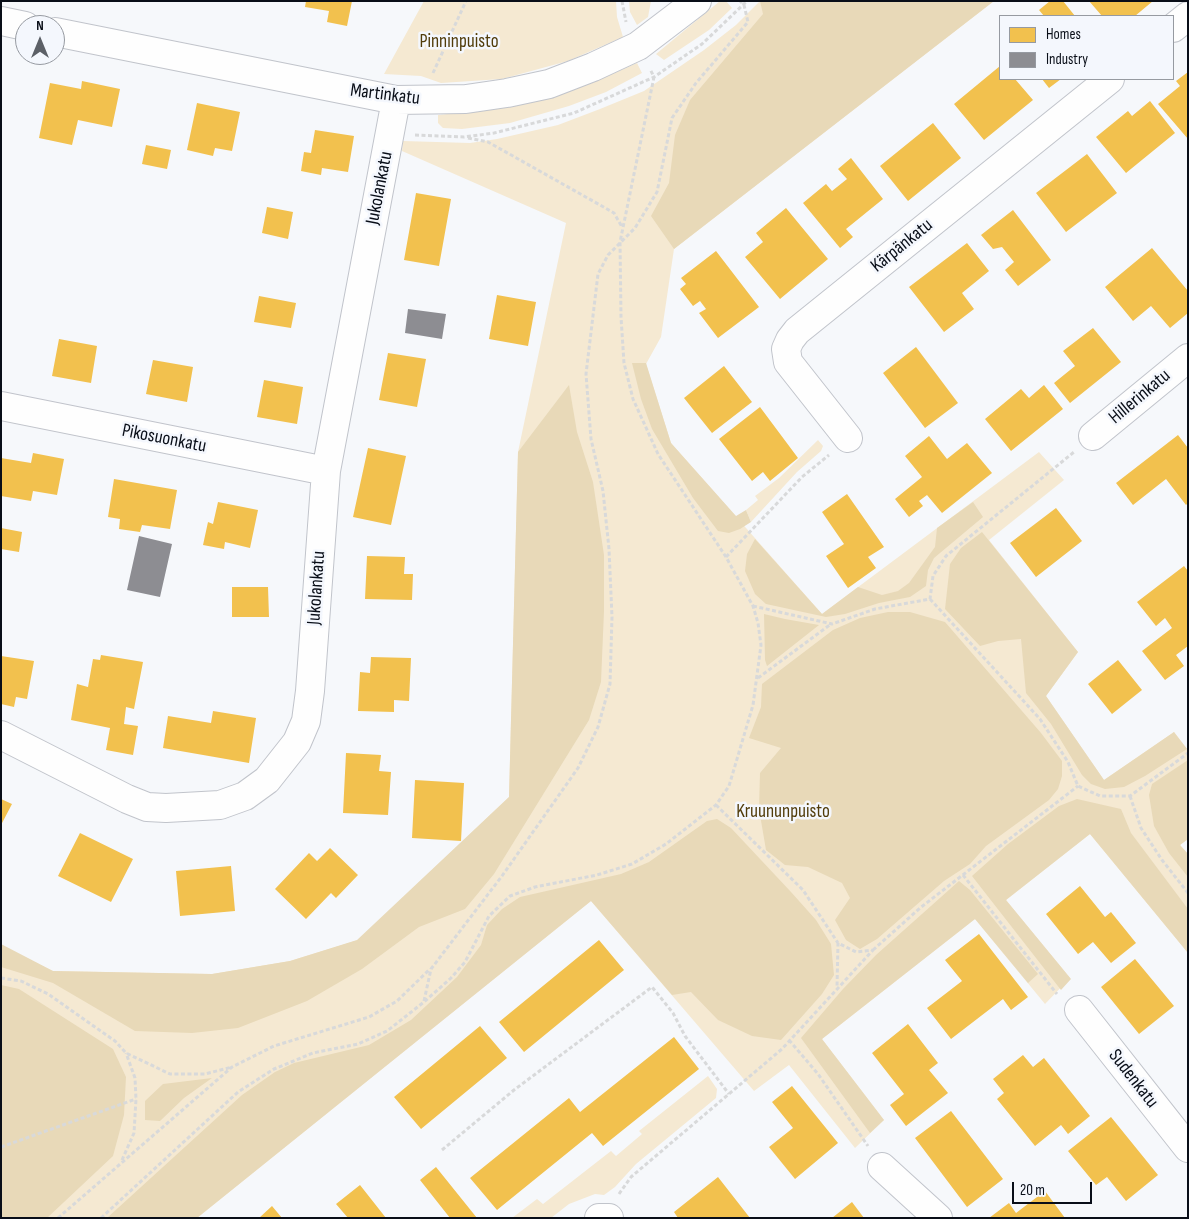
<!DOCTYPE html>
<meta charset="utf-8">
<style>
body{margin:0}
#map{position:relative;width:1189px;height:1219px;overflow:hidden;background:#f6f8fb;font-family:"Sofia Sans Condensed",sans-serif}
canvas{display:block}
.frame{position:absolute;inset:0;border:2px solid #090e18;pointer-events:none}
.legend{position:absolute;left:999px;top:15px;width:175px;height:65px;box-sizing:border-box;background:#f4f7fd;border:1px solid #969aa1;margin:0;padding:6px 9px;list-style:none;font-size:15px;color:#090e18}
.legend li{display:flex;align-items:center;gap:10px;height:25px}
.legend b{width:25px;border:1px solid #969aa1}
.north{position:absolute;left:15px;top:15px;width:50px;height:50px;box-sizing:border-box;background:#f4f7fd;border:1px solid #969aa1;border-radius:50%;rotate:0deg;font-size:14px;font-weight:700;line-height:20px;text-align:center;color:#090e18}
.north::after{content:'';display:block;margin:auto;width:18px;height:22px;background:#5c6067;clip-path:polygon(50% 0,100% 100%,50% 72%,0 100%)}
.scale{position:absolute;left:1012px;top:1182px;width:80px;height:22px;box-sizing:border-box;border:2px solid #090e18;border-top:0;padding-left:6px;font-size:15px;line-height:18px;white-space:nowrap;color:#090e18;-webkit-text-stroke:4px #f4f7fd;paint-order:stroke}
</style>
<div id="map">
<canvas width="1189" height="1219"></canvas>
<div class="frame"></div>
<ul class="legend">
<li><b style="height:14px;background:#f2c14e"></b>Homes</li>
<li><b style="height:14px;background:#8d8d92"></b>Industry</li>
</ul>
<div class="north">N</div>
<div class="scale">20 m</div>
</div>
<script>
const c = document.querySelector('canvas').getContext('2d');
c.lineJoin = 'round';
function fill(path, color) { c.fillStyle = color; c.fill(path, 'evenodd'); }
const shape = rows => new Path2D(rows.map(r => 'M' + r).join(''));
function strokePath(path, color, width, dash) { c.strokeStyle = color; c.lineWidth = width; c.lineCap = dash ? 'butt' : 'round'; c.setLineDash(dash || []); c.stroke(path); }
function drawText(font, color, halo, rows, align = 'center') {
  c.font = font + ' "Sofia Sans Condensed",sans-serif'; c.lineWidth = 5; c.setLineDash([]); c.textBaseline = 'middle'; c.strokeStyle = halo; c.fillStyle = color; for (const [text, x, y, turn = 0] of rows) {
    c.save(); c.translate(x, y); c.rotate((+turn || 0) * Math.PI / 180); c.textAlign = isNaN(turn) ? turn : align; if (halo) c.strokeText(text, 0, 0); c.fillText(text, 0, 0); c.restore();
  }
}
fill(shape([
 [424,1,616,1,617,17,623,37,568,61,502,79,441,83,421,76,384,74],
 [629,1,651,1,648,17,637,25,630,12],
 [720,1,726,1,732,8,709,30,664,60,656,54],
 [760,1,994,1,674,249,661,337,646,364,671,443,822,614,1039,452,1064,480,989,540,1078,652,1046,696,1104,780,1174,732,1188,750,1188,839,1180,845,1188,854,1188,953,1090,834,1006,900,1070,978,1045,1004,975,919,822,1039,884,1120,855,1148,789,1065,754,1091,591,901,197,1218,1,1218,1,946,53,971,212,974,290,961,358,940,509,797,518,452,566,223,402,151,403,141,470,143,497,139,558,125,600,109,644,91,704,50,736,25],
 [637,63,642,73,606,92,569,106,510,123,462,129,443,128,438,123,438,115,494,109,541,100,592,83],
 [818,440,823,446,821,451,797,472,751,522,746,510,758,500,755,496,779,478],
 [708,1076,717,1089,716,1098,636,1164,615,1187,604,1195,595,1194,569,1204,551,1218,512,1218,537,1199,543,1204,611,1151,616,1156,642,1134,639,1131]
]), '#f5e9d2');
fill(shape([
 [760,1,994,1,674,249,651,216,669,183,675,135,690,100,763,14],
 [632,363,646,363,671,443,736,516,746,510,751,522,740,529,729,533,718,531,693,498,652,429,641,399],
 [569,385,577,432,593,482,604,555,604,611,601,682,589,720,494,874,465,909,419,927,362,969,307,1001,238,1028,192,1033,135,1031,53,983,1,967,1,944,53,971,212,974,290,961,357,940,509,797,518,452],
 [973,502,983,517,934,558,928,570,926,586,910,597,879,603,845,614,826,617,766,604,755,594,745,571,747,554,755,539,822,614,858,587,882,595,898,591,909,583,935,547,937,528],
 [982,532,1078,652,1046,696,1104,780,1174,732,1187,749,1145,776,1124,787,1105,789,1091,784,1082,775,1051,724,1026,693,1021,639,998,641,980,646,945,609,950,564,961,548],
 [888,612,910,612,945,622,1041,733,1062,761,1062,776,1058,789,1049,800,986,846,970,864,944,881,877,939,860,949,846,940,835,920,850,898,842,883,808,867,785,865,766,850,759,809,760,773,781,748,749,738,761,707,762,684,833,630,860,618],
 [764,614,785,619,819,625,767,666,765,660],
 [1188,760,1188,839,1180,845,1188,854,1188,877,1169,853,1154,826,1149,795,1152,784],
 [1077,799,1121,809,1131,833,1188,909,1188,953,1090,834,1006,900,1071,979,1061,990,972,876,1008,844,1059,806],
 [717,819,731,828,791,892,816,920,831,944,834,975,822,994,781,1040,752,1036,718,1020,691,992,672,995,591,901,197,1218,107,1218,242,1095,275,1072,294,1063,369,1045,411,1020,457,977,481,945,487,925,502,909,520,897,621,874,649,862,707,821],
 [959,881,970,890,1038,974,1028,983,975,919,822,1039,884,1120,870,1133,801,1038,843,989,876,955],
 [1,985,19,989,113,1049,126,1077,124,1115,113,1156,47,1218,1,1218],
 [212,1078,184,1098,160,1121,145,1120,145,1101,163,1084]
]), '#e8d9b8');
fill(shape([
 [306,1,352,1,347,26,327,22,329,11,305,7],
 [1050,1,1063,1,1075,16,1044,16,1039,10],
 [1089,1,1153,1,1135,16,1102,16],
 [1000,66,1000,79,1015,79,1033,100,984,140,954,104],
 [1188,72,1188,139,1158,104,1180,86,1176,81],
 [1042,79,1061,79,1049,88],
 [82,81,120,89,112,127,78,120,72,145,39,138,50,83,81,89],
 [1150,101,1175,133,1126,173,1096,137,1128,111,1132,116],
 [197,103,240,112,232,151,215,148,213,156,187,150],
 [933,123,961,158,908,201,880,166],
 [315,130,354,136,348,172,322,168,321,175,301,171,304,152,311,153],
 [146,145,171,150,167,169,142,164],
 [1087,154,1117,193,1066,232,1036,193],
 [851,158,883,199,846,229,853,237,840,248,803,203,826,184,832,191,847,179,838,169],
 [416,193,451,199,439,266,404,260],
 [267,207,293,212,288,239,262,233],
 [786,208,828,259,780,299,745,257,763,242,756,233],
 [1013,210,1051,260,1018,286,1005,270,1014,262,1002,247,993,249,981,235],
 [967,243,989,271,962,293,974,309,944,332,909,287],
 [1152,248,1188,291,1188,313,1170,328,1151,306,1133,321,1105,287],
 [716,251,759,307,718,338,699,313,706,309,700,301,693,306,680,289,686,284,681,278],
 [497,295,536,302,528,346,489,339],
 [259,296,296,303,291,328,254,322],
 [1093,328,1121,362,1070,403,1054,383,1075,366,1063,351],
 [59,339,97,346,91,383,52,376],
 [916,347,958,403,925,428,883,373],
 [388,353,426,359,417,407,379,400],
 [153,360,193,367,187,402,146,394],
 [724,366,752,402,712,433,684,398],
 [264,380,303,387,297,424,257,417],
 [1044,385,1063,409,1011,451,985,419,1021,389,1029,398],
 [760,407,798,458,770,481,763,472,752,481,719,439],
 [1178,435,1188,448,1188,503,1186,505,1166,479,1133,505,1116,483],
 [929,436,947,459,967,443,992,473,942,513,927,495,919,501,923,506,909,517,895,499,922,477,905,456],
 [368,448,406,456,391,525,353,517],
 [33,453,64,459,57,495,33,491,31,501,1,496,1,458,31,463],
 [114,479,177,490,170,529,142,525,140,532,119,529,120,519,108,517],
 [847,494,884,547,868,557,876,568,848,588,826,556,844,544,822,512],
 [218,502,258,510,250,548,225,542,224,549,203,545,208,522,213,524],
 [1056,508,1082,541,1036,577,1010,543],
 [1,528,22,532,19,552,1,549],
 [367,556,405,557,404,574,413,574,412,600,365,599],
 [1184,566,1188,571,1188,646,1176,655,1184,666,1165,680,1142,651,1172,628,1165,618,1156,626,1137,602],
 [232,587,268,587,269,617,232,617],
 [101,655,143,662,134,709,126,707,124,724,138,726,133,755,106,750,110,728,71,720,77,684,88,687,93,659,100,660],
 [1,656,34,661,27,699,16,697,14,707,1,704],
 [371,657,411,658,409,701,394,700,394,712,358,711,360,672,370,673],
 [1118,660,1142,690,1112,714,1088,684],
 [213,711,256,718,249,763,163,748,168,716,211,723],
 [346,753,381,755,379,771,391,772,388,815,343,813],
 [415,780,464,783,461,841,412,838],
 [1,799,12,804,1,825],
 [80,833,133,859,111,902,58,876],
 [330,848,358,875,336,898,331,893,306,919,275,889,309,853,317,861],
 [231,866,235,911,180,916,176,871],
 [1080,886,1105,917,1111,912,1136,943,1111,963,1093,942,1078,954,1046,914],
 [979,934,1028,997,1011,1010,1003,999,951,1039,927,1008,962,981,945,960],
 [599,940,624,970,524,1052,499,1022],
 [1135,959,1174,1006,1139,1034,1101,987],
 [908,1024,938,1063,929,1070,948,1093,906,1126,890,1105,904,1094,872,1053],
 [480,1026,507,1058,421,1129,394,1097],
 [674,1037,699,1069,603,1146,592,1133,497,1210,470,1178,569,1098,580,1112],
 [1023,1055,1033,1067,1044,1058,1090,1116,1068,1134,1061,1125,1035,1146,997,1099,1004,1093,993,1079],
 [792,1086,838,1143,795,1179,769,1147,793,1128,772,1102],
 [951,1111,1003,1179,967,1207,915,1138],
 [1111,1117,1158,1175,1126,1201,1107,1177,1096,1185,1068,1151],
 [436,1167,477,1218,450,1218,420,1180],
 [718,1177,750,1218,678,1218,674,1212],
 [360,1185,386,1218,348,1218,336,1204],
 [1045,1191,1065,1218,989,1218,1009,1203,1016,1213],
 [852,1202,864,1218,832,1218],
 [272,1206,282,1218,259,1218]
]), '#f2c14e');
fill(shape([
 [408,309,446,314,442,339,405,333],
 [139,536,172,544,160,597,127,590]
]), '#8d8d92');
const minor = shape([
 [1,21,25,26],
 [1173,28,1188,16],
 [55,32,396,100,466,99,507,93,549,84,593,67,638,46,697,1],
 [1,406,326,471],
 [1093,436,1188,358],
 [848,438,788,362,786,349,790,340,797,331,1110,79],
 [1,735,127,799,147,807,166,808,220,805,245,796,267,780,297,742,306,721,310,691,326,471,396,100],
 [1079,1010,1188,1148],
 [882,1167,938,1218],
 [599,1218,609,1218]
]);
strokePath(minor, '#c1c4cb', 30);
strokePath(shape([
 [622,1,626,22],
 [30,55,43,57],
 [433,73,466,1],
 [415,135,464,137,494,133,574,113,654,77,702,44,747,1],
 [468,138,488,142,600,205,614,213,622,227],
 [726,557,802,477,829,455],
 [930,599,1040,719,1068,762,1078,786,1100,796,1130,796,1188,753],
 [753,606,832,624,875,609,930,599,933,576,946,556,1074,452],
 [758,678,831,624],
 [1130,796,1141,828,1162,860,1188,893],
 [716,805,803,890,838,943],
 [963,875,1057,994],
 [873,950,920,908,1078,786],
 [1,978,21,981,48,994,115,1041,126,1053,170,1074,205,1074,232,1067],
 [424,1001,431,969,502,876,578,768,598,727,610,684,612,617,609,549,603,491,591,439,586,374,598,274,608,255,635,228,657,192,672,118,696,83,748,22,744,5,740,1],
 [789,1040,818,1074,868,1146],
 [1,1147,136,1099],
 [442,1150,514,1090,652,987,673,1013,685,1036,729,1094],
 [122,1160,134,1133,136,1099,135,1078,126,1053],
 [619,1194,631,1177,782,1049,873,950,856,952,838,943,837,987],
 [58,1218,232,1067,274,1046,369,1017,397,1001,430,969],
 [101,1218,238,1092,274,1069,313,1053,358,1044,387,1031,424,1002,451,978,465,962,489,916,510,896,535,887,597,875,632,864,666,844,716,805,729,786,753,705,761,645,758,623,753,606,726,557,658,454,633,399,624,363,621,317,620,242,654,77,650,69]
]), '#d8d9da', 3, [4, 2.5]);
strokePath(minor, '#fefefe', 28);
drawText('19px', '#513c0a', '#f4f7fd', [
 ["Pinninpuisto",459,42],
 ["Kruununpuisto",783,812]
]);
drawText('19px', '#090e18', '#f4f7fd', [
 ["Martinkatu",385,95,7],
 ["Jukolankatu",380,188,-79],
 ["Kärpänkatu",902,246,-39],
 ["Hillerinkatu",1140,397,-40],
 ["Pikosuonkatu",164,439,11],
 ["Jukolankatu",317,588,-86],
 ["Sudenkatu",1133,1079,52]
]);
</script>
